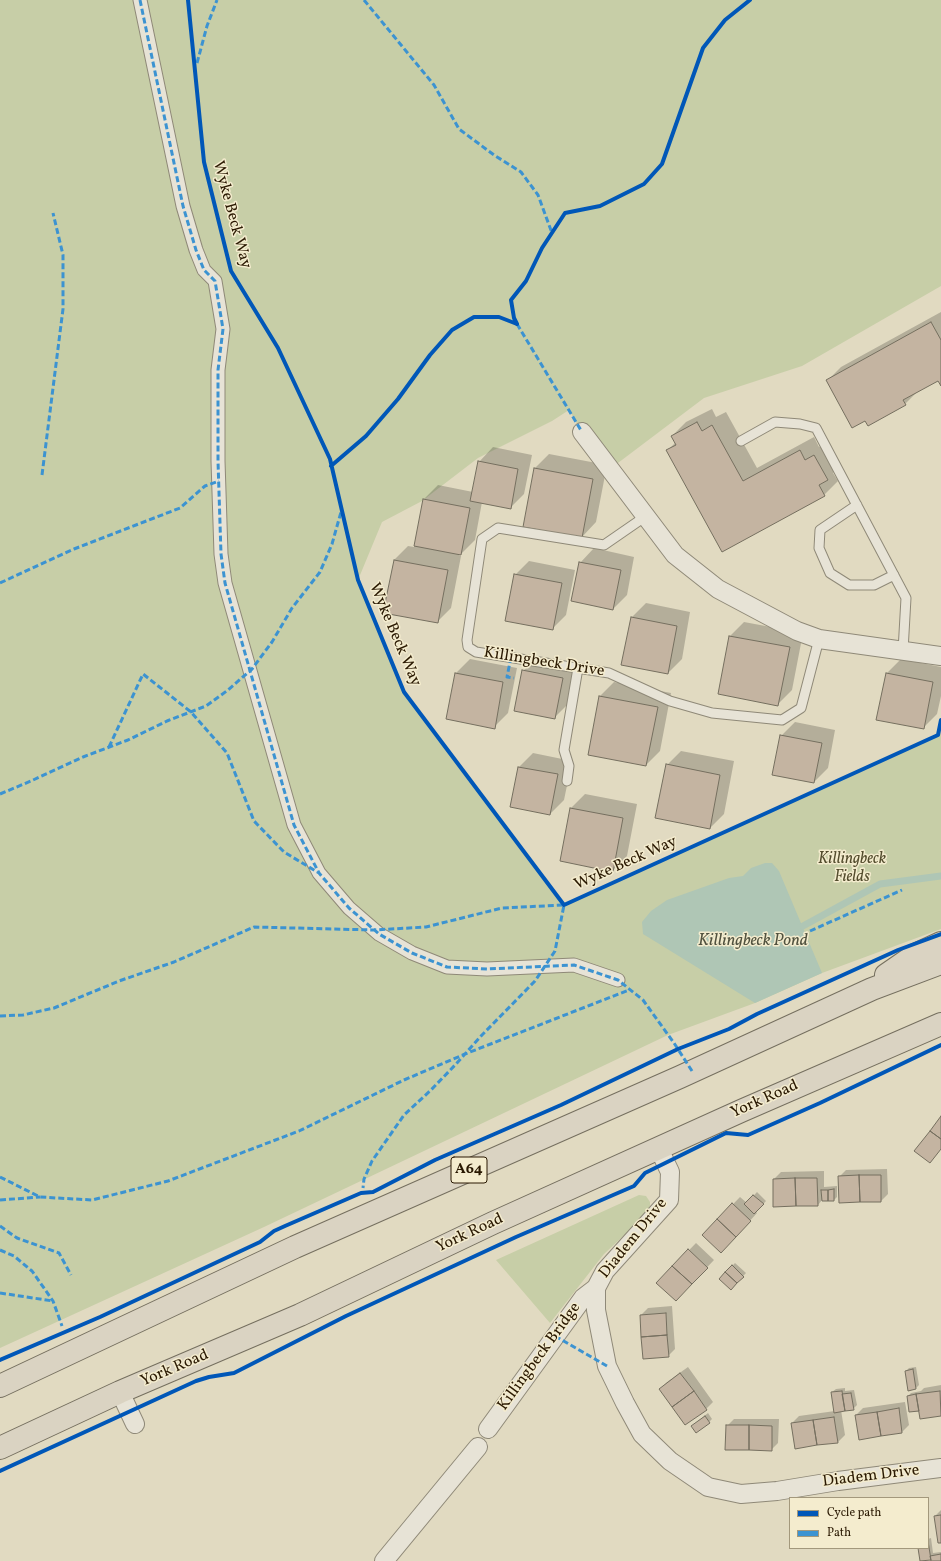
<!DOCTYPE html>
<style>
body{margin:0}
#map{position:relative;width:941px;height:1561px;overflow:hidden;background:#e1dac1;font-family:Vollkorn,serif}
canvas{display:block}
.legend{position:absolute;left:789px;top:1497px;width:140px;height:52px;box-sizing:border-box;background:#f4ecce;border:1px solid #a3987c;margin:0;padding:5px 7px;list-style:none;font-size:12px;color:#2a1902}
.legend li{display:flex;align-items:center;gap:8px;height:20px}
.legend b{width:20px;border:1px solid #a3987c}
</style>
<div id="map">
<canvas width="941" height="1561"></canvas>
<ul class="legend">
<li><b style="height:5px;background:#0057b8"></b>Cycle path</li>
<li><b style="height:5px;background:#3c93d1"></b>Path</li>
</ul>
</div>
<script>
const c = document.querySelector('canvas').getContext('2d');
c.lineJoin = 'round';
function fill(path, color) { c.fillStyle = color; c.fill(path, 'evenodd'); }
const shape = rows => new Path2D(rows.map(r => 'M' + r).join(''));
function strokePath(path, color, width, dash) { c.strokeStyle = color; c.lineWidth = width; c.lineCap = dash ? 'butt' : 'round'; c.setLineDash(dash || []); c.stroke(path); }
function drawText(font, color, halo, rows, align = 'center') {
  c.font = font + ' Vollkorn,serif'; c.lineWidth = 3; c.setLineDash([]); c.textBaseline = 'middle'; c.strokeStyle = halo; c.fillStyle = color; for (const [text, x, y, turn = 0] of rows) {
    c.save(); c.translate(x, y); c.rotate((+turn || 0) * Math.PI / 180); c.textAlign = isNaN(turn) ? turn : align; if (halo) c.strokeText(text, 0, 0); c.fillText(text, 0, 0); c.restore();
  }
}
fill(shape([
 [0,0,941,0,941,286,802,366,704,398,610,469,582,432,569,410,552,421,478,458,422,501,382,522,358,580,404,692,564,905,938,735,941,720,941,929,822,973,755,1003,668,1035,264,1227,0,1348],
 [639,1195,646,1196,650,1202,650,1206,648,1213,604,1254,550,1323,496,1260]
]), '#c7cea7');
fill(shape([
 [765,863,772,863,779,871,822,973,755,1003,643,934,642,922,651,911,667,900,729,878,743,876,751,868]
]), '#afc6b5');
fill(shape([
 [941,312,941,384,938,379,919,390,905,404,865,420,827,381,841,367],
 [712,409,716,417,726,412,757,468,814,437,819,447,828,442,841,465,833,473,838,481,824,495,722,550,668,450,676,442,672,436,686,422],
 [493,447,532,455,524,494,510,508,482,502,475,540,459,556,461,556,451,608,437,622,394,560,408,546,414,547,424,499,438,485,473,492,479,462],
 [549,454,607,465,596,522,582,537,535,468],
 [594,548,634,557,627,595,613,609,580,563],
 [529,561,575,570,566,615,552,629,515,575],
 [646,603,690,612,682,659,668,673,632,617],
 [744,622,803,633,792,690,778,704,719,693,730,636],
 [537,657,576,664,568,704,554,718,523,671],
 [470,659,517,668,508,713,494,727,456,673],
 [901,659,941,667,941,696,937,714,923,728,887,673],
 [614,682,671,693,660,751,646,765,600,696],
 [795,722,835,730,828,768,814,782,781,736],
 [681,751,734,761,724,814,710,828,667,765],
 [533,753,572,761,564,800,550,814,519,767],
 [585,794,637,804,627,856,613,870,571,808],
 [887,1169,888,1194,881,1201,840,1202,839,1177,846,1170],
 [824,1171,824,1187,837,1186,837,1197,834,1200,822,1200,818,1205,774,1179,781,1172],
 [757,1192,766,1201,756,1212,757,1213,728,1245,703,1235,740,1197,747,1203],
 [696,1243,714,1260,676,1300,658,1282],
 [735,1263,746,1273,731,1289,720,1279],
 [672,1306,675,1349,668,1356,641,1315,648,1308],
 [688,1367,713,1402,706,1409,660,1389,667,1382],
 [916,1367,919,1385,916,1388,906,1371,909,1368],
 [941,1385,941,1415,921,1418,920,1409,908,1396,911,1393,921,1391,924,1388],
 [845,1388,845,1391,854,1390,857,1405,853,1409,841,1410,845,1435,838,1442,792,1423,799,1416,835,1411,832,1392,836,1389],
 [905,1402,909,1425,902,1432,856,1415,863,1408],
 [708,1413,712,1419,709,1422,692,1426],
 [734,1419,779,1419,778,1443,771,1450,727,1426],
 [941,1510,941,1542,935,1516],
 [931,1538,933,1553,941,1552,941,1561,932,1561,919,1548,928,1548,928,1539]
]), '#0003');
strokePath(shape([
 [803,926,880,884,941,876]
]), '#afc6b5', 7);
const building = shape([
 [931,322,941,340,941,386,938,381,903,400,906,405,868,426,865,421,852,428,826,380,931,322],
 [697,422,702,431,712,425,743,481,800,450,805,460,814,455,828,480,819,485,825,496,722,552,666,450,676,445,671,436,697,422],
 [478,461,518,469,511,509,470,501,478,461],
 [534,468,593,479,582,538,523,527,534,468],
 [423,499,470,508,461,555,414,546,423,499],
 [394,560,448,570,438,623,383,613,394,560],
 [579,562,621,570,613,610,571,601,579,562],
 [514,574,562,583,553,630,505,621,514,574],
 [631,617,677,626,668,674,621,665,631,617],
 [729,636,790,647,778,706,718,694,729,636],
 [522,670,563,678,555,719,514,711,522,670],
 [455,673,503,682,495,729,446,719,455,673],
 [886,673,933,682,924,729,876,720,886,673],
 [599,696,658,707,646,766,588,755,599,696],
 [780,735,822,743,814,783,772,775,780,735],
 [666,764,720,775,710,829,655,818,666,764],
 [518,767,558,774,550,815,510,807,518,767],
 [570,808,623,818,613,872,560,861,570,808],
 [941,1116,941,1139,930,1131,941,1116],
 [930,1131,941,1139,941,1149,930,1163,914,1151,930,1131],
 [859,1175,881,1175,881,1202,860,1202,859,1175],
 [859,1175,860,1202,839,1203,838,1176,859,1175],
 [795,1178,817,1178,818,1206,796,1206,795,1178],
 [795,1178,796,1206,773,1207,773,1179,795,1178],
 [834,1189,834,1201,828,1201,828,1190,834,1189],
 [821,1190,828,1190,828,1201,822,1201,821,1190],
 [753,1195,764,1204,754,1214,744,1204,753,1195],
 [732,1203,751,1221,736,1237,717,1219,732,1203],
 [717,1219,736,1237,721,1253,702,1235,717,1219],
 [688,1249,708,1268,692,1284,672,1266,688,1249],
 [732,1265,744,1277,737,1283,725,1272,732,1265],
 [672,1266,692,1284,676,1301,656,1283,672,1266],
 [725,1272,737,1283,731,1290,719,1279,725,1272],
 [666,1313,667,1335,641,1337,640,1315,666,1313],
 [667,1335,669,1357,643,1359,641,1337,667,1335],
 [913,1369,916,1389,908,1391,905,1371,913,1369],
 [680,1373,694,1391,672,1407,659,1389,680,1373],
 [694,1391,707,1410,685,1425,672,1407,694,1391],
 [842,1391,845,1411,834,1413,831,1392,842,1391],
 [940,1391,941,1416,920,1419,916,1394,940,1391],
 [851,1393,854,1410,845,1411,842,1394,851,1393],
 [916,1394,919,1411,909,1412,907,1396,916,1394],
 [899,1408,902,1433,881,1436,877,1412,899,1408],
 [877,1412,881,1436,859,1440,855,1415,877,1412],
 [705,1416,710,1423,696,1433,691,1426,705,1416],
 [834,1417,838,1443,817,1445,813,1420,834,1417],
 [813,1420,817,1445,795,1449,791,1423,813,1420],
 [726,1425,749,1425,749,1450,725,1450,726,1425],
 [749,1425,772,1426,772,1451,749,1450,749,1425],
 [941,1515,941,1543,938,1543,934,1516,941,1515],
 [928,1541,931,1560,920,1561,918,1548,928,1548,928,1541],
 [941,1554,941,1561,931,1561,930,1556,941,1554]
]);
fill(building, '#c4b4a1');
strokePath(building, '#756f5f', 1);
const service = shape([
 [741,441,775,422,800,424,816,428,906,598,903,651],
 [857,505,820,530,819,548,830,573,849,585,874,585,894,575],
 [646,516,604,545,498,528,482,539,467,640,468,647,476,652,609,673,670,701,712,713,782,720,801,708,819,639],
 [567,781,569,766,564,750,578,668]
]);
const pedestrian = shape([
 [140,0,183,206,196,250,204,270,215,281,223,329,218,370,218,461,221,554,225,583,294,825,319,873,349,908,379,934,412,953,447,967,487,969,574,965,618,980]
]);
const minor = shape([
 [582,432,675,555,718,589,797,631,819,639,941,656],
 [659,1149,670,1172,669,1200,605,1271,596,1288,596,1310,607,1366,625,1403,642,1434,670,1461,708,1487,741,1494,777,1491,838,1481,941,1468],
 [120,1392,135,1424],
 [488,1429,583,1298,596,1288],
 [384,1561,478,1447]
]);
const trunk = shape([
 [886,975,915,955,941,943],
 [0,1386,295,1247,680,1077,872,989,941,963],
 [0,1448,120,1392,300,1315,493,1223,741,1111,941,1024]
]);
strokePath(service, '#8f8978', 11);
strokePath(pedestrian, '#8f8978', 15);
strokePath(minor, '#8f8978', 20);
strokePath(trunk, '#756f5f', 24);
strokePath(service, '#e7e3d6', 9);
strokePath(pedestrian, '#e7e3d6', 13);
strokePath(minor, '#e7e3d6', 18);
strokePath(trunk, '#dad3c2', 22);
strokePath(shape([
 [140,0,183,206,196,250,204,270,215,281,223,329,218,370,218,461,221,554,225,583,294,825,319,873,349,908,379,934,412,953,447,967,487,969,574,965,618,980,643,1000,674,1043,692,1071],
 [364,0,434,85,459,129,494,155,521,172,538,195,552,233],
 [197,63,207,26,217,0],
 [517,324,582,432],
 [42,475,63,309,63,255,53,213],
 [0,583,74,549,180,508,205,486,219,481],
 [511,657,507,677,514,678],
 [109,747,143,674,191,712,227,753,254,821,284,852,319,873],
 [0,794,31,781,83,757,128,740,167,721,206,706,228,690,252,669,272,642,292,608,320,572,332,544,341,512],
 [810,931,902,890],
 [0,1016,23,1015,54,1008,119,981,174,962,254,927,374,930,426,927,502,908,564,905,555,951,535,981,482,1035,456,1064,431,1090,404,1115,372,1161,364,1179,363,1188],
 [0,1177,40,1197,92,1200,168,1181,299,1131,404,1080,465,1054,629,990],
 [0,1200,40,1197],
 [0,1226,17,1238,59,1253,71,1275],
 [0,1250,14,1256,32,1271,53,1301,62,1326],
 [0,1293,53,1301],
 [555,1336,607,1366]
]), '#3c93d1', 3, [6, 3]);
strokePath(shape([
 [188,0,204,162,231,271,278,348,330,459,358,580,404,692,564,905,938,735,941,720],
 [517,324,514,318,511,300,526,281,542,248,565,213,600,206,644,184,662,164,703,48,725,20,750,0],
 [331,466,366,436,398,399,430,355,452,330,474,317,499,317,517,324],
 [0,1360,100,1317,260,1242,274,1231,285,1226,361,1193,373,1192,435,1160,561,1105,678,1049,729,1029,757,1014,898,950,941,934],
 [0,1471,196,1381,209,1377,234,1373,346,1316,516,1237,634,1186,645,1173,726,1133,748,1135,820,1103,941,1045]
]), '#0057b8', 4);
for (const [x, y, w] of [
 [469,1170,36]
]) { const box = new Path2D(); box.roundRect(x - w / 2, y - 13, w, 26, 3); c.fillStyle = '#f4ecce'; c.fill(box); strokePath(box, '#2a1902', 1); }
drawText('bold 15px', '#2a1902', null, [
 ["A64",469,1170]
]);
drawText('16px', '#2a1902', '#f4ecce', [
 ["Wyke Beck Way",231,215,75],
 ["Wyke Beck Way",394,635,67],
 ["Killingbeck Drive",544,663,9],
 ["Wyke Beck Way",626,864,-24],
 ["York Road",765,1100,-24],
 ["York Road",470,1234,-25],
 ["Diadem Drive",634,1239,-51],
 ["Killingbeck Bridge",540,1357,-54],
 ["York Road",175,1369,-23],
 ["Diadem Drive",871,1477,-7]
]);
drawText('italic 16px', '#534c2d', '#f4ecce', [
 ["Killingbeck",852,860],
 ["Fields",852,878]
]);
drawText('italic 17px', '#51523f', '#f4ecce', [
 ["Killingbeck Pond",753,942]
]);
</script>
